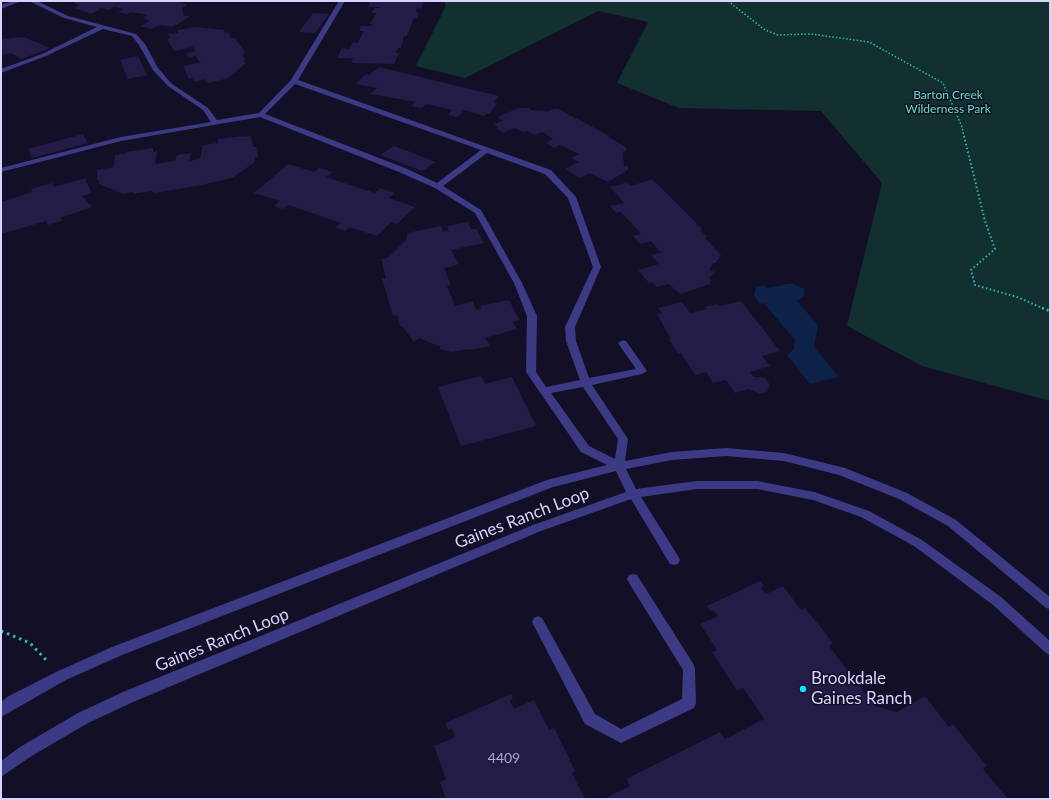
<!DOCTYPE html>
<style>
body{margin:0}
#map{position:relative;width:1051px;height:800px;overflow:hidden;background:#130f26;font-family:Lato,sans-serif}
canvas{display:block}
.frame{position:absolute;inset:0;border:2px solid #d9d4ff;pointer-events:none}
</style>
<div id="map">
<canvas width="1051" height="800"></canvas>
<div class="frame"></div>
</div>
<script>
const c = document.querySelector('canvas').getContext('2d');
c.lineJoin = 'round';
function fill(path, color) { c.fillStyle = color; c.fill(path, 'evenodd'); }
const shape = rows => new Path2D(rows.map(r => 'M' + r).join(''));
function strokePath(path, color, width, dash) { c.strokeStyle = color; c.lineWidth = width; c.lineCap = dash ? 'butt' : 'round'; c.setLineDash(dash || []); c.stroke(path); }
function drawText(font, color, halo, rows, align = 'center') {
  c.font = font + ' Lato,sans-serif'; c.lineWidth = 3; c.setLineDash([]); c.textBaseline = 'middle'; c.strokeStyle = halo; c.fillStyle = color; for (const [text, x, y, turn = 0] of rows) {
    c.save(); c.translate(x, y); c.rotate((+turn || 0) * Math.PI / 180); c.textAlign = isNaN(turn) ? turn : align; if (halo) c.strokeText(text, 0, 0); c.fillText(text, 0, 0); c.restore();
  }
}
fill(shape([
 [444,1,1050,1,1050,401,922,366,847,326,882,183,821,111,679,108,617,83,648,22,598,11,465,78,416,66,446,6]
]), '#12302f');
fill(shape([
 [788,284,793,284,804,289,804,297,797,301,818,325,814,347,839,377,810,384,787,355,794,349,795,340,764,303,760,304,754,296,756,287,764,285,767,288]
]), '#0c2248');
fill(shape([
 [78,1,173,1,186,4,187,6,182,7,184,16,189,16,189,17,173,27,160,25,151,29,140,26,150,21,146,20,148,19,142,18,148,15,131,12,126,14,118,12,124,9,114,7,109,10,101,8,98,9,101,9,91,14,74,8,80,5,74,3],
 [370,1,424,1,421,9,417,8,416,12,419,12,417,18,414,18,407,36,404,36,401,48,398,48,396,53,399,53,394,64,351,63,353,58,337,58,342,48,349,49,353,42,358,43,364,31,359,31,361,26,371,26,372,24,370,24,376,13,372,13,374,8,380,8,381,7,368,7],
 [313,13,329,14,315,33,299,32],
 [195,27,224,30,225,33,228,32,231,38,235,38,245,52,242,54,246,60,243,60,246,63,231,76,225,79,207,83,204,79,195,82,192,78,189,79,183,66,201,62,199,62,196,56,189,57,186,53,195,51,193,47,174,51,167,39,170,38,168,34,178,33,178,30],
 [24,37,50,48,22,59,10,53,1,56,1,39],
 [138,56,147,75,128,79,120,60],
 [379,67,499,96,494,102,498,103,489,114,486,114,484,116,464,110,458,117,448,115,452,110,426,104,422,108,411,106,416,102,370,94,377,88,355,84,366,74,369,75],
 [519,108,530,108,529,110,546,111,546,112,553,109,558,109,610,136,608,137,626,147,627,150,623,152,623,154,624,166,628,166,628,170,608,182,590,173,580,178,565,169,579,162,571,158,579,154,560,145,554,148,546,143,553,139,544,133,542,132,535,135,527,131,524,132,514,128,503,133,496,128,498,127,494,124,503,121,497,117],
 [83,134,88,143,32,158,28,149],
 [243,136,243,137,251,136,253,147,256,147,258,157,255,158,255,162,232,178,201,185,155,193,151,191,133,194,133,192,123,194,99,184,99,180,97,180,97,170,114,167,115,155,127,153,126,152,153,148,153,152,157,151,155,164,175,161,177,155,191,153,189,161,200,159,203,145,218,143,218,139],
 [394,146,408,151,436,162,422,171,380,155],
 [288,164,314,172,319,168,333,172,326,177,375,193,380,188,395,193,389,198,415,207,397,224,391,222,377,236,349,227,345,231,335,227,341,223,288,205,283,209,274,206,280,201,254,193],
 [85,178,92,193,82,196,92,207,60,218,62,221,48,225,46,221,1,234,1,202,32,192,31,189,52,183,54,187],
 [652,179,702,229,700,230,708,237,705,238,721,255,716,263,713,263,709,270,715,272,709,279,712,280,710,284,680,294,669,284,657,287,652,282,649,283,638,270,659,264,651,255,662,252,659,251,651,241,640,244,633,236,641,234,621,212,616,213,610,206,624,203,610,187,627,183,631,186],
 [468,222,471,229,477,229,484,243,451,250,459,264,444,268,451,285,447,286,455,306,473,301,476,310,481,309,480,306,509,300,519,320,513,322,517,329,485,338,490,346,469,350,468,349,451,352,439,349,441,347,419,338,414,342,402,326,400,326,397,315,393,316,382,279,386,278,381,259,385,259,391,255,407,239,407,233,441,226,443,232,449,231,447,226],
 [741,301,780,351,762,356,770,366,750,372,754,377,761,377,766,379,770,385,767,392,760,394,748,389,735,393,726,380,713,383,706,372,695,375,681,353,678,353,669,340,671,339,657,314,662,313,658,308,682,302,690,313,707,309,705,307,718,304,720,306],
 [481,376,485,384,512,377,536,426,461,446,438,387],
 [760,581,764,586,761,588,766,594,783,586,801,610,805,608,833,643,829,646,875,706,897,712,925,696,949,727,953,724,987,766,983,769,1008,799,604,799,630,786,626,779,720,732,725,739,764,719,743,688,737,691,712,652,717,650,700,624,718,616,713,610,710,611,707,606],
 [511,694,513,699,510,701,514,709,534,700,549,730,554,727,575,771,572,773,585,799,446,799,440,782,446,779,434,746,455,737,452,728,448,730,445,723]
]), '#241b47');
strokePath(shape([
 [728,1,765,30,778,35,811,34,869,42,943,83,962,127,964,137]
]), '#2fb8b0', 1.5, [1.5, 2]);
strokePath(shape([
 [964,136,985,221,995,249,971,270,975,285,1017,297,1045,309]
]), '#2fb8b0', 2, [1.5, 2.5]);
strokePath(shape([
 [1042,308,1050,311]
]), '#2fb8b0', 2.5, [2, 3]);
strokePath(shape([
 [1,631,30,643,47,661]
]), '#2fb8b0', 3, [2.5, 4]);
fill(shape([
 [13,1,21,1,1,9,1,5,13,1],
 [29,1,37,1,68,16,136,34,145,44,158,68,172,84,208,108,217,120,259,113,291,80,339,1,345,1,298,80,551,170,576,197,601,267,575,327,576,341,589,378,636,369,618,343,623,340,626,341,647,371,642,374,592,385,628,439,625,461,672,452,726,448,784,453,845,468,907,493,956,520,1050,597,1050,609,1046,608,948,526,899,499,839,475,784,461,726,456,672,460,626,469,636,489,697,481,757,481,814,492,869,511,922,540,1001,597,1050,641,1050,655,1046,653,993,605,914,546,861,517,813,500,757,489,697,489,641,497,678,556,680,560,678,564,674,565,670,564,631,499,541,531,133,702,88,723,30,757,1,777,1,761,20,747,78,713,123,692,533,525,626,492,616,471,553,487,122,655,66,680,1,717,1,702,7,697,56,672,112,647,547,480,607,465,581,452,526,372,527,316,514,283,475,213,435,188,399,172,260,117,121,141,1,172,1,168,121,137,211,122,203,110,168,86,153,70,139,45,132,36,103,29,46,56,1,73,1,69,42,54,97,27,64,18,29,1],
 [295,84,481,150,437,183,405,168,265,114,295,84],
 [487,153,545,174,568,198,593,267,565,327,566,341,580,380,546,387,536,372,537,316,522,283,481,210,443,186,487,153],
 [583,387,618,439,615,459,589,446,551,393,583,387],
 [633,574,637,575,694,665,695,669,696,703,694,708,621,743,585,724,532,622,534,618,538,616,542,618,595,714,621,729,682,699,683,670,629,583,627,579,629,575,633,574]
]), '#3d3a85');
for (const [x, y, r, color] of [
 [803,689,4,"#00e5ff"]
]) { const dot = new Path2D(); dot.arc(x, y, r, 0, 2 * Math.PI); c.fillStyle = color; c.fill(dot); strokePath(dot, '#130f26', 1.5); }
drawText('12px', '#5fe0c0', '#130f26', [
 ["Barton Creek",948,95],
 ["Wilderness Park",948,109]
]);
drawText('14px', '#aca6d1', null, [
 ["4409",504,758]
]);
drawText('17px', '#d9d4ff', '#130f26', [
 ["Gaines Ranch Loop",522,518,-21],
 ["Gaines Ranch Loop",222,640,-22]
]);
drawText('17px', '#d9d4ff', '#130f26', [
 ["Brookdale",811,679],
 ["Gaines Ranch",811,699]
], 'left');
</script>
